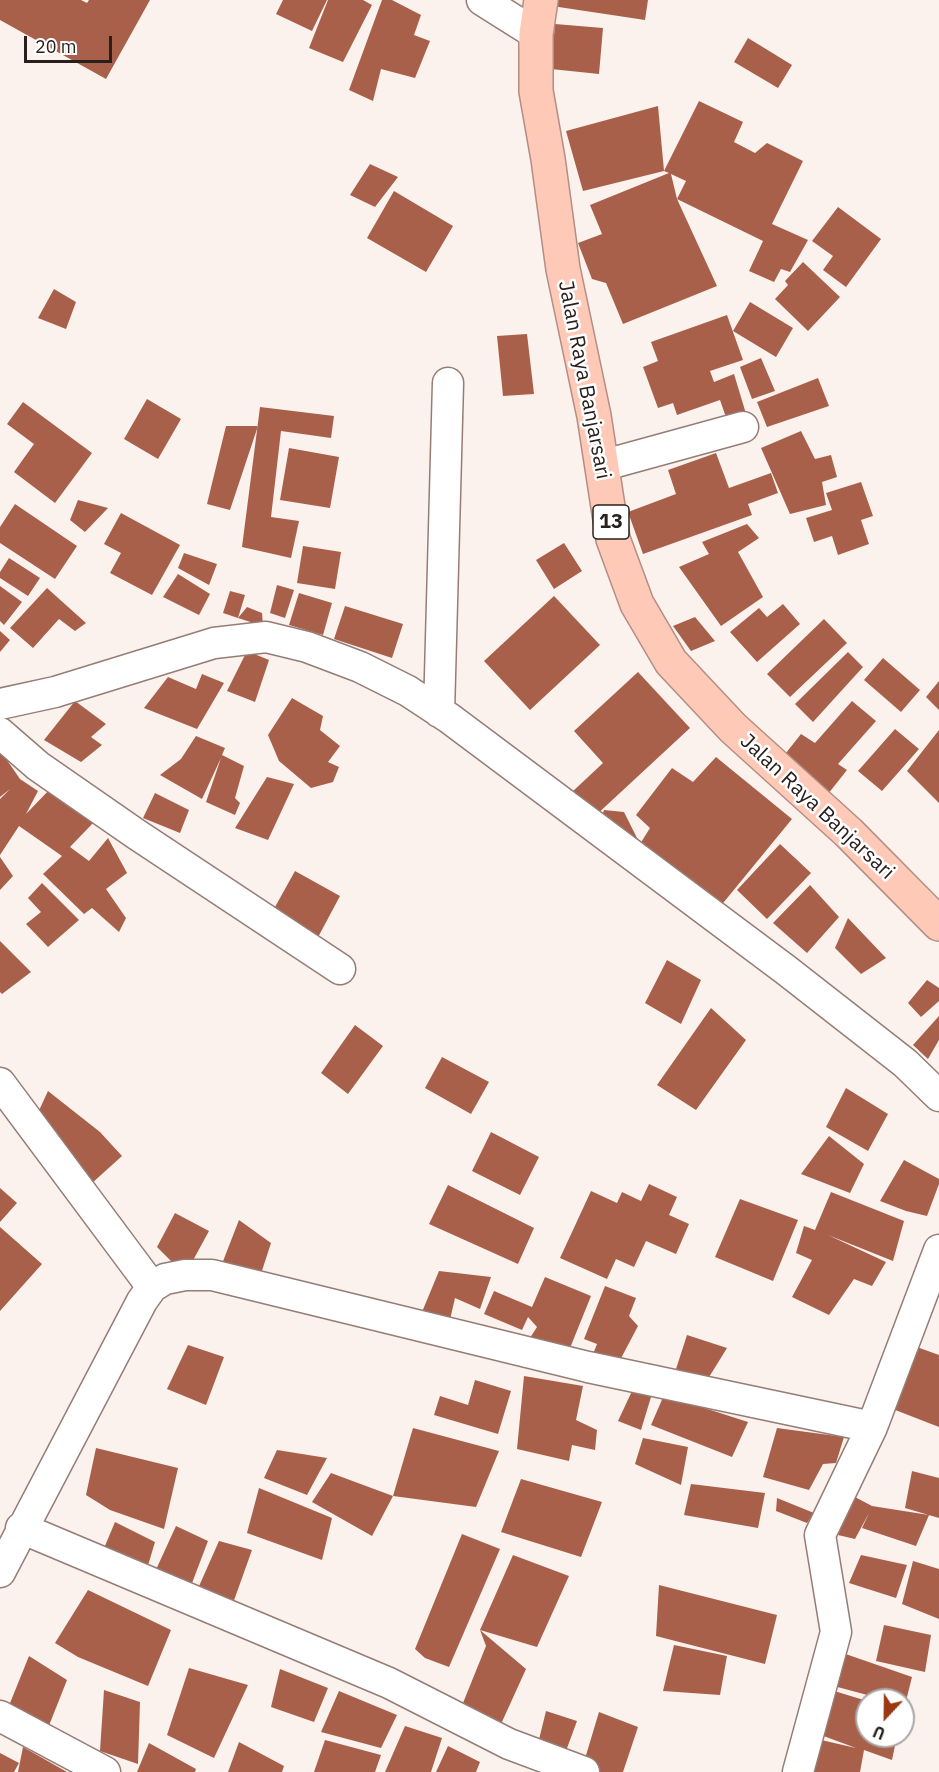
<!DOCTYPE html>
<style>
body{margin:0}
#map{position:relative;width:939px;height:1772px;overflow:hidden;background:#fbf1ed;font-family:"IBM Plex Sans",sans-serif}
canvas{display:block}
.north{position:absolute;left:855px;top:1688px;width:60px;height:60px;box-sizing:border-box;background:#fff;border:2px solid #a9a6a5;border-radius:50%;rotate:202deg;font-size:16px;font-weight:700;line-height:24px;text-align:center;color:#29201d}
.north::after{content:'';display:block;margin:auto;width:21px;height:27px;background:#9d3612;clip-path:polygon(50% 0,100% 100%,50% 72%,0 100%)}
.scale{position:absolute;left:24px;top:36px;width:88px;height:27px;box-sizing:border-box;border:3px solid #29201d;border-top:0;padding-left:8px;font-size:18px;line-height:21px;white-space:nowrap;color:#29201d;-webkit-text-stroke:4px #fff;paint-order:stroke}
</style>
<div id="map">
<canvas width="939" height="1772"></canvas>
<div class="north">U</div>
<div class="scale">20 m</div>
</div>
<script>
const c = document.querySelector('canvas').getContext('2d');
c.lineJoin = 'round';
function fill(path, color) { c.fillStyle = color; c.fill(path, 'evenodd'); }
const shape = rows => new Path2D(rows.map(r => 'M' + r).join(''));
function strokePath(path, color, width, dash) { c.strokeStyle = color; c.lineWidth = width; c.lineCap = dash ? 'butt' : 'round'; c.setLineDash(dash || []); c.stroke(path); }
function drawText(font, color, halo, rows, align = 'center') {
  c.font = font + ' "IBM Plex Sans",sans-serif'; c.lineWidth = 5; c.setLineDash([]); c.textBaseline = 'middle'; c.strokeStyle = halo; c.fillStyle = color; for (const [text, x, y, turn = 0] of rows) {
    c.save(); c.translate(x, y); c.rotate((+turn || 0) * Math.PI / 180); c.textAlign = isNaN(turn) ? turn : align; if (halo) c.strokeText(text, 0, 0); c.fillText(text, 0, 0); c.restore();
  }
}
fill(shape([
 [0,0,81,0,87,3,89,0,150,0,106,79,0,20],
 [283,0,327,0,312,31,276,14],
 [328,0,363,0,372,5,343,62,309,48],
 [382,0,392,0,421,15,414,35,430,41,415,78,381,69,373,101,349,90],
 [553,0,648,0,645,20,552,6],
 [555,24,603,28,599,74,551,69],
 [748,38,792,65,778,88,734,62],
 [699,101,743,122,734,142,755,153,767,143,803,161,772,224,808,240,790,272,781,269,774,282,749,271,763,241,677,199,717,286,623,324,606,283,592,279,578,243,602,234,590,205,669,173,664,171],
 [671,174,686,181,677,199],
 [658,106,664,171,583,191,566,131],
 [370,164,398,177,375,207,350,195],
 [394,191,453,226,426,272,367,238],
 [838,207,881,239,846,287,823,270,833,256,812,241],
 [803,262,840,297,808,331,775,299,788,285,785,281],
 [54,289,76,302,66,329,38,318],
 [750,302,793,328,776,357,733,331],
 [727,315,743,360,710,371,714,382,734,374,747,417,728,423,720,400,677,415,673,403,658,408,643,367,658,361,651,342],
 [527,334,534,394,503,396,497,336],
 [761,358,775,391,752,399,740,367],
 [818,378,829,406,767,427,757,402],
 [147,399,181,419,158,459,124,439],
 [23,402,92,453,55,503,14,472,34,444,7,424],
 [260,407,334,416,331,438,281,431,271,517,299,521,291,558,242,547],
 [226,426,258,426,230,510,207,504],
 [801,431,815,459,831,455,837,477,822,482,826,505,790,514,761,448],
 [289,448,339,457,330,508,280,500],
 [716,453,729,488,771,473,778,493,748,504,752,515,643,554,628,512,676,494,668,470],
 [861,482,873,516,861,520,869,544,838,555,832,536,814,542,806,518,832,510,826,493],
 [78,500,108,508,85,532,70,520],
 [15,504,77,546,55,579,0,543,0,527],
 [121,513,180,545,152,595,110,573,121,553,104,544],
 [747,524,759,538,738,552,763,597,721,626,679,567,709,554,702,542],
 [564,543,582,571,554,589,536,560],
 [303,546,341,552,335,589,297,583],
 [184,553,217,564,209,585,178,568],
 [9,558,40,578,28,596,0,578,0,572],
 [178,574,210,594,199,615,163,597],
 [277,585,294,590,285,618,270,613],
 [0,586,22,602,4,625,0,621],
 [47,588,86,623,75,631,59,619,33,648,10,628],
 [230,591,245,595,238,618,223,613],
 [299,593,332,603,323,635,289,625],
 [554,596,600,645,530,710,484,661],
 [783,604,800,624,757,662,730,632,759,608,767,617],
 [345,606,403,624,392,658,334,639],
 [247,607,262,613,263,626,238,618],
 [695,617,715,641,691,651,673,626],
 [824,619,847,643,790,697,767,674],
 [0,631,10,640,0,652],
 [247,651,269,660,255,702,227,691],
 [848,652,863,667,813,722,795,704],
 [883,658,920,690,901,712,864,680],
 [638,672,690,728,594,817,571,793,603,763,574,731],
 [202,674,224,683,197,729,144,708,168,677,196,689],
 [939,681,939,710,926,697],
 [292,698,323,716,320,730,340,746,328,762,339,767,333,782,311,788,279,761,268,735],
 [75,701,106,724,91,737,102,745,81,762,44,740],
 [852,701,876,721,838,764,847,770,828,794,782,758,801,734,815,743],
 [895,729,919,749,882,791,858,771],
 [939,730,939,803,907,771],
 [196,736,225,748,222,755,244,766,235,798,240,803,235,815,206,802,221,758,202,799,160,775,181,759],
 [0,750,20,779,38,791,26,814,52,787,94,822,70,847,89,861,108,838,127,873,106,889,126,918,119,932,92,908,84,914,43,874,62,856,19,826,0,855,0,799,10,789,0,797],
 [716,757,792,819,719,908,640,844,650,828,636,815,672,768,693,782],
 [267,777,294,784,268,840,235,828],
 [155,793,189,810,180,833,143,818],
 [604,810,624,812,640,844,600,822],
 [780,844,811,873,767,919,737,890],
 [0,857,13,876,0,890],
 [295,871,340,896,316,941,270,916],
 [42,883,79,920,48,947,26,924,41,912,28,898],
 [810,885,839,917,807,953,773,923],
 [848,918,886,958,861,974,835,948],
 [0,941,31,972,2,994,0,992],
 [667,960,701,980,681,1024,645,1003],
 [927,980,939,988,939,1001,921,1017,908,1003],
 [711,1008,746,1040,696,1110,657,1085],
 [939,1016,939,1040,928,1059,913,1045],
 [355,1025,383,1046,348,1094,321,1073],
 [442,1057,489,1082,471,1114,425,1088],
 [846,1088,888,1114,868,1151,826,1127],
 [48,1091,100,1132,122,1156,91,1184,36,1117],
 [491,1132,539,1157,520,1195,472,1171],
 [829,1136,864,1164,850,1193,801,1174],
 [904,1160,939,1179,939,1184,927,1216,906,1211,880,1201],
 [649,1184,677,1197,669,1215,689,1224,676,1254,646,1241,634,1267,616,1259,607,1279,560,1258,591,1191,617,1203,622,1192,641,1201],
 [448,1185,534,1228,518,1264,429,1224],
 [0,1188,17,1203,0,1222],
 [831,1192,904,1221,893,1261,828,1235,886,1262,872,1286,854,1279,829,1315,792,1297,812,1260,796,1253,804,1226,815,1230],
 [740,1199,798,1220,773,1281,715,1257],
 [175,1213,209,1231,185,1275,157,1247],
 [239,1220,271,1243,257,1286,220,1269],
 [0,1227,42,1264,0,1311],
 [439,1271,491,1277,480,1309,455,1298,449,1324,422,1312],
 [545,1277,591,1296,568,1353,528,1341,537,1327,528,1317,522,1330,484,1314,494,1291,532,1307],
 [605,1286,636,1298,629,1316,638,1326,618,1364,588,1367,597,1344,584,1339],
 [687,1335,727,1348,706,1382,676,1369],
 [188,1345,224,1357,206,1405,167,1389],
 [914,1346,939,1355,939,1427,885,1406],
 [524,1376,583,1386,576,1420,597,1430,595,1450,572,1445,569,1461,517,1449],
 [475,1380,511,1391,498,1434,434,1415,440,1396,468,1405],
 [632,1391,651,1397,641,1430,618,1421],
 [664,1395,748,1422,732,1457,651,1425],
 [413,1428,499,1451,476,1507,393,1496],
 [777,1428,844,1437,836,1463,823,1464,809,1490,763,1477],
 [643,1438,688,1447,681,1485,635,1464],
 [96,1448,178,1468,164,1529,110,1510,86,1495],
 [277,1450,327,1458,307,1495,264,1478],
 [912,1471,939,1478,939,1518,905,1508],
 [331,1473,393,1496,372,1536,312,1502],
 [521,1479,602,1502,581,1557,501,1532],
 [691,1484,765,1493,758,1528,684,1515],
 [259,1488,332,1518,322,1560,247,1533],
 [853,1496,872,1506,929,1515,916,1546,862,1528,869,1513,855,1539,838,1535],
 [777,1498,814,1513,807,1523,776,1511],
 [115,1522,155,1542,146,1572,102,1553],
 [176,1526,208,1541,189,1591,154,1574],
 [462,1534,500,1549,449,1667,425,1658,415,1649],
 [219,1541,252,1550,232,1606,196,1593],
 [513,1555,569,1576,537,1647,480,1630],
 [861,1555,907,1565,896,1598,849,1583],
 [913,1561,939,1569,939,1619,902,1604],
 [659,1585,777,1615,765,1664,656,1636],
 [88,1590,171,1630,148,1686,78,1657,55,1643],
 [884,1625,931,1635,925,1672,876,1661],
 [480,1630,526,1669,501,1724,463,1703,486,1646],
 [674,1645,727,1656,720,1695,663,1691],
 [837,1651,912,1677,905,1705,903,1705,903,1700,886,1700,830,1685],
 [29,1656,67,1680,48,1728,4,1718],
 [189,1668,248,1685,214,1758,167,1735],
 [280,1669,328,1688,314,1722,271,1707],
 [104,1690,140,1702,138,1764,100,1751],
 [831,1690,867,1701,867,1736,897,1736,892,1760,864,1750,860,1772,800,1772,795,1734,856,1748,818,1734],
 [339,1691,397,1715,381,1748,321,1732],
 [546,1711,577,1721,559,1770,534,1760],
 [599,1712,638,1727,623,1772,581,1772],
 [405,1726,442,1738,431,1772,385,1772],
 [325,1740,381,1755,375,1772,314,1772],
 [239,1742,284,1766,282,1772,228,1772],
 [149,1743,196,1769,195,1772,137,1772],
 [448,1746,480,1762,476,1772,436,1772],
 [23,1747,67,1772,18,1772],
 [0,1753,19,1763,14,1772,0,1772]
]), '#a9604a');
const street = shape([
 [482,0,536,34],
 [601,466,743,427],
 [0,704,55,692,214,643,266,637,307,647,360,667,408,691,449,718,786,970,905,1063,939,1096],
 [439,712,448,383],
 [0,733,38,766,136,834,340,969],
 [0,1083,152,1287],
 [21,1528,389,1683,509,1744,584,1772],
 [0,1572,142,1301,152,1287,165,1279,185,1275,212,1275,588,1367,872,1427],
 [0,1716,105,1772],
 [798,1772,836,1632,820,1535,872,1427,939,1250]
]);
const highway = shape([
 [541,0,536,34,536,91,548,159,563,269,594,416,613,539,637,604,671,662,733,728,849,833,939,924]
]);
strokePath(street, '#957d76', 33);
strokePath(highway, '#b48e82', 36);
strokePath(street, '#fff', 30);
strokePath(highway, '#ffc9b8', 33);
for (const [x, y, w] of [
 [611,522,36]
]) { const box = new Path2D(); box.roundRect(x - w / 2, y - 17, w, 34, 4.5); c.fillStyle = '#fff'; c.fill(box); strokePath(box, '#29201d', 1.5); }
drawText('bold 20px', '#29201d', null, [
 ["13",611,522]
]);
drawText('21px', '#29201d', '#fff', [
 ["Jalan Raya Banjarsari",584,380,79],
 ["Jalan Raya Banjarsari",817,807,43]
]);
</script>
